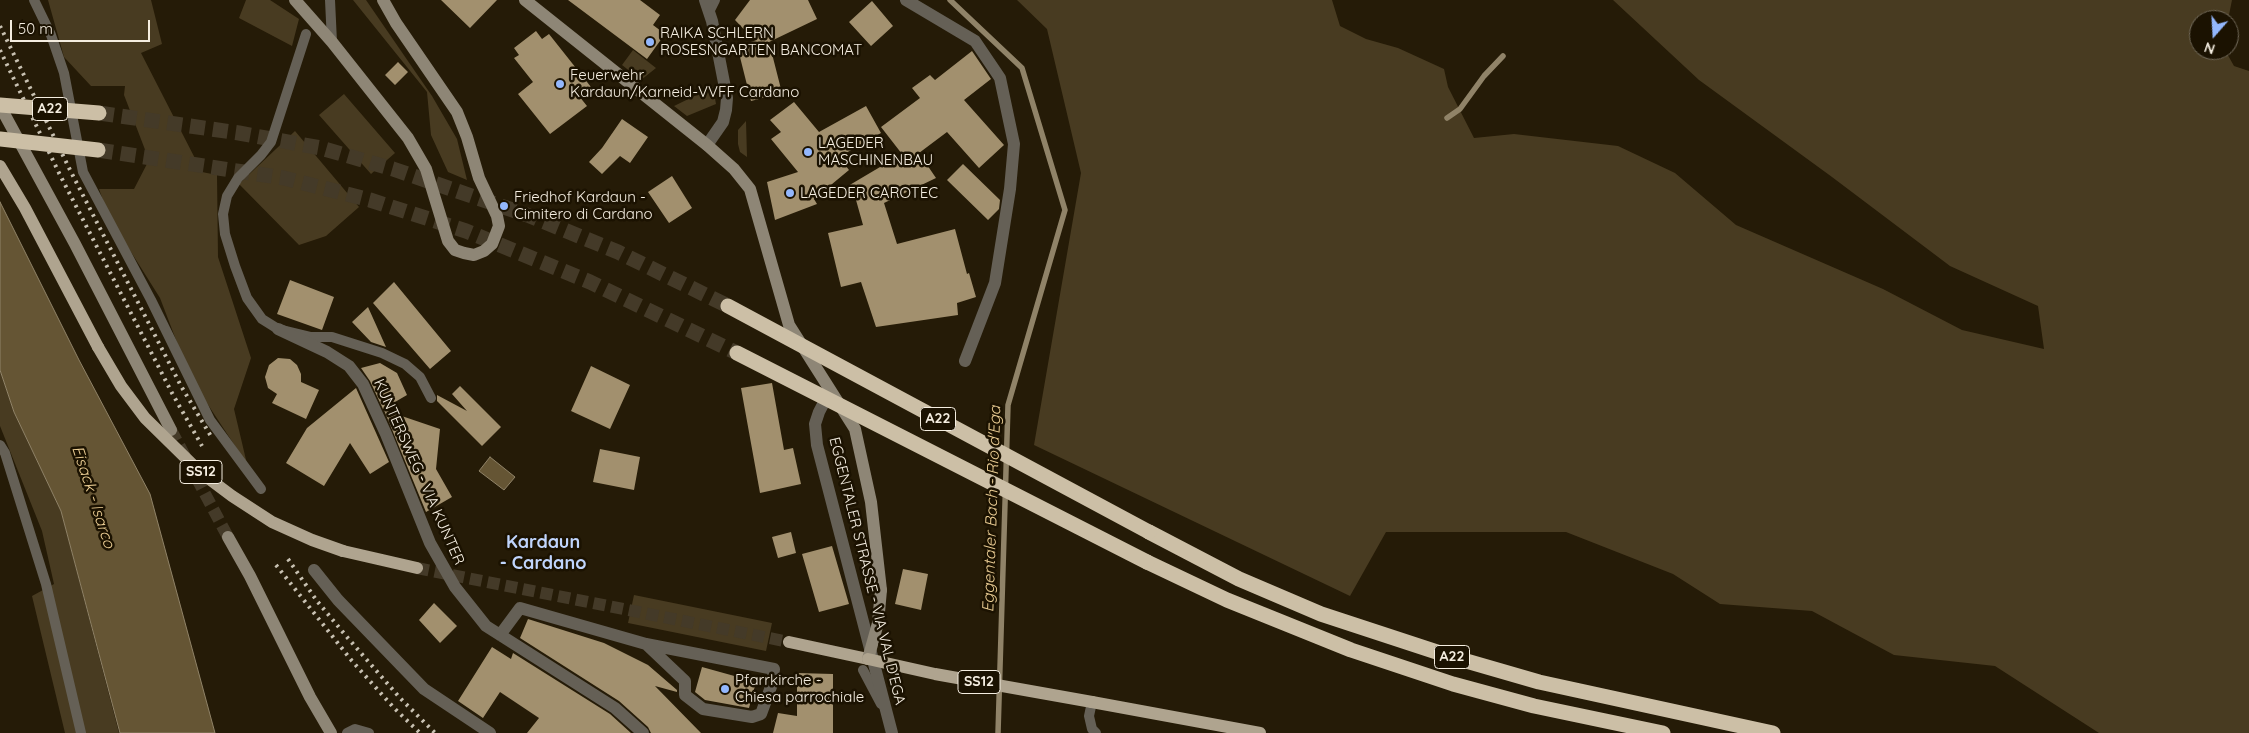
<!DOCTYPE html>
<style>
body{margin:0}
#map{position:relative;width:2249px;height:733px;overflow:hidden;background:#251b07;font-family:Quicksand,sans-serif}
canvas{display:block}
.north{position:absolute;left:2189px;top:10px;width:50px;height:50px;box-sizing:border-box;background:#1b1201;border:1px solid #726a5a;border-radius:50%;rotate:199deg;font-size:14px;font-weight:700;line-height:20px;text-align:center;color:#f4ede0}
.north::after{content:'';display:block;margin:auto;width:18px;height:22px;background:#93b7fd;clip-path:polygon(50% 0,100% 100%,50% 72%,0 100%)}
.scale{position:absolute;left:10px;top:20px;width:140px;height:22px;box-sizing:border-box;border:2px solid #f4ede0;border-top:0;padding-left:6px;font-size:15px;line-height:18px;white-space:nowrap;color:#f4ede0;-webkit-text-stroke:4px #1b1201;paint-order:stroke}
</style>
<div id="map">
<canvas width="2249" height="733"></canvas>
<div class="north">N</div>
<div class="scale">50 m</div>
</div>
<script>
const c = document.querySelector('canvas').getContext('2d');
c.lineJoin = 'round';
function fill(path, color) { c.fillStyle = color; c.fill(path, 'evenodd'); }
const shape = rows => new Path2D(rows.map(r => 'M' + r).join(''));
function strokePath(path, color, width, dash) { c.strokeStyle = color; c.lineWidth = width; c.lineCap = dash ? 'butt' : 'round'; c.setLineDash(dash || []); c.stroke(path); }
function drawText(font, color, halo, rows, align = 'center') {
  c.font = font + ' Quicksand,sans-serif'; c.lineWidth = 5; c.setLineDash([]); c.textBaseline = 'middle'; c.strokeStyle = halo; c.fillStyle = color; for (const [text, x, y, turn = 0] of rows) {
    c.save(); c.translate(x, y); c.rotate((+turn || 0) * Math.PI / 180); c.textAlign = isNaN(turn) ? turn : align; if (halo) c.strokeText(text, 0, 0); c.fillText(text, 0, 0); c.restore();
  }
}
fill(shape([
 [48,0,151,0,162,44,141,53,202,172,217,175,218,257,251,358,234,409,247,464,191,379,160,298,109,217,99,189,134,189,149,160,124,95,125,86,91,86,64,57],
 [246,0,270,0,299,19,292,46,239,18],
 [353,0,366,0,432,96,457,139,467,180,448,172,431,135,427,92],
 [1017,0,1332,0,1340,26,1366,39,1398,48,1444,69,1448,87,1474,138,1514,134,1618,146,1675,173,1736,225,1883,289,1962,330,2044,349,2038,306,1950,266,1832,177,1699,80,1613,0,2232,0,2228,20,2199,20,2199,50,2225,50,2234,66,2249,71,2249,733,2099,733,1995,666,1894,655,1812,611,1720,604,1673,574,1566,532,1386,532,1350,596,1034,445,1081,173,1047,29],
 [633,50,656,68,641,80,622,65],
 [713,87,716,104,687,116,674,106],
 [344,94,395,153,371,174,319,115],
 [746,121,747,157,740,152,738,144,738,130],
 [295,131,359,207,326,236,299,245,239,184],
 [0,370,14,412,61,511,119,733,65,733,32,596,54,584,42,531,0,426],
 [634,595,772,623,766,651,628,623]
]), '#483b21');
const water = shape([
 [0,202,79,360,150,494,215,733,120,733,61,511,14,412,0,370,0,202],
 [490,457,515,477,504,490,479,471,490,457]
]);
fill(water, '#655534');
strokePath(water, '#908368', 1);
strokePath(shape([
 [950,0,1022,68,1065,210,1008,405,998,733],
 [1447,118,1460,109,1484,76,1503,56]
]), '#908368', 5.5);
fill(shape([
 [441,0,497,0,470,28],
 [568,0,640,0,660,15,653,25,665,34,647,59],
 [750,0,808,0,817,19,769,42,782,93,751,101,737,45,755,41,735,20],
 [872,1,893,26,871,46,849,22],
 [536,31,542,39,549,34,591,87,579,96,587,106,550,134,518,94,533,82,514,58,519,55,514,48],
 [972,51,991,79,964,100,1004,145,979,168,947,132,919,153,936,178,884,203,897,244,955,229,967,274,969,273,976,297,957,303,958,315,876,327,861,282,841,287,828,233,863,225,856,200,848,186,902,154,881,127,920,98,912,88,930,75,935,80],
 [398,62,408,72,395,85,385,75],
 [794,102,819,132,866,106,881,133,839,157,849,170,814,199,817,204,775,220,767,182,798,172,771,139,781,132,770,120],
 [622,119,648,137,630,163,620,156,602,174,589,162,602,148],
 [963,164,1000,200,999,209,988,220,947,180],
 [672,176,692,208,669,223,648,192],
 [290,280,334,297,322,330,277,314],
 [394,282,451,351,430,369,373,303],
 [368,307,386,347,371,342,352,322],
 [278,358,290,359,297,365,301,374,301,382,319,390,306,419,272,403,277,394,268,388,265,377,269,365],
 [380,363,397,373,407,395,383,409,370,381,361,368],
 [591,366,630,385,610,429,571,411],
 [772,383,784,450,793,448,801,484,760,493,741,388],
 [460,386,501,427,482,446,437,401,437,395,467,411,452,394],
 [356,388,389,462,370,474,350,443,324,486,286,463,307,428],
 [384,410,440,429,436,469,452,497,426,512],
 [600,449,640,457,634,490,593,482],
 [791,532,796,553,778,558,772,537],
 [832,546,849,604,819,612,802,554],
 [903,569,928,574,921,610,895,604],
 [434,603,457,626,440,643,419,620],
 [528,619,604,643,648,665,677,690,677,692,655,686,701,733,651,733,648,727,619,701,520,638],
 [492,647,511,659,513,653,610,714,631,733,527,733,539,718,500,692,483,718,458,701],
 [702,667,756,682,749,708,705,700,695,692],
 [797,673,833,674,833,733,773,733,778,713,797,716]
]), '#a2906e');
strokePath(shape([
 [171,430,228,537]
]), '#443a28', 12, [12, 6]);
strokePath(shape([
 [417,568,789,642]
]), '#443a28', 12, [12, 6]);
strokePath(shape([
 [99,113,239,133,321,148,393,169,530,216,618,252,728,306],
 [98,150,284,178,370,200,466,231,590,282,737,353]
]), '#443a28', 15, [15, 8]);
strokePath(shape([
 [34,0,51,35,64,73,83,172,151,300,210,420,261,489],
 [330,0,332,42],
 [709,12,715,0],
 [306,34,271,142,261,155,238,178,227,196,223,214,225,234,235,266,247,298,262,319,278,329,311,337,332,337,382,353,405,364,420,377,431,398],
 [0,445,5,453,46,584,81,733],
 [863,670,881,704],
 [1092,702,1089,716,1092,729,1096,733],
 [347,733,355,729,369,733]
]), '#656056', 10);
strokePath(shape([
 [705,0,712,21,727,98,726,110,723,122,707,145],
 [906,0,975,41,1000,78,1014,144,1010,189,995,283,965,361],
 [278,329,327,352,349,366,363,384,386,434,430,543,455,587,486,626,615,708,643,733],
 [830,391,819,412,815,424,817,445,892,733],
 [314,570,338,600,424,689,490,733],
 [500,635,520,608,646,644,774,669,772,684,761,714,752,717,703,709,685,695,685,681,646,644]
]), '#656056', 12);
strokePath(shape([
 [295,0,332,42,408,138,426,169,448,241,455,250,464,253,474,255,484,251,492,244,499,226,497,216,479,178,467,137,457,112,396,23,383,0],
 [525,0,707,145,734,169,750,189,789,325,855,429,871,502,881,590],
 [0,106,75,244,171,430],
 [228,537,250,576,310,697,331,733]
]), '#8e8676', 12);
strokePath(shape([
 [0,166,25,208,98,347],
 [343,551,417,568],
 [789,642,868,659],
 [1092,702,1260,733]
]), '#afa48f', 12);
strokePath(shape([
 [1149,532,1239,579,1321,614,1449,656,1539,682,1773,733],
 [1147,562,1227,600,1351,650,1453,684,1534,706,1663,733]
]), '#ccbfa6', 15);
strokePath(shape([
 [0,26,70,170,181,386,212,438],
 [0,50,59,173,172,393,202,446],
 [288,559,317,601,347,637,400,698,435,733],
 [276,565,352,661,394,708,420,733]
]), '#c8c1b2', 4, [2.5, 5]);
strokePath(shape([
 [868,659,878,623,881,590]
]), '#8e8676', 12);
strokePath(shape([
 [98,347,121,386,145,418,200,472,232,496,272,522,312,540,343,551],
 [868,659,935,674,1092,702]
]), '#afa48f', 12);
strokePath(shape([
 [0,105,99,113],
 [0,139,98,150],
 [728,306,1149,532],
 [737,353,1147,562]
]), '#ccbfa6', 15);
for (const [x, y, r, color] of [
 [650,42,5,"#93b7fd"],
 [560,84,5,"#93b7fd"],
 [808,152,5,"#93b7fd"],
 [790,193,5,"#93b7fd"],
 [504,206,5,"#93b7fd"],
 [725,689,5,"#93b7fd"]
]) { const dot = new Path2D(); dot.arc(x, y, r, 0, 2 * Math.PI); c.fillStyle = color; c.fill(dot); strokePath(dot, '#1b1201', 2); }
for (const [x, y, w] of [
 [50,109,35],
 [938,419,35],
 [201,472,42],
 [1452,657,35],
 [979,682,42]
]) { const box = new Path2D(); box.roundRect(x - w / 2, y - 11.5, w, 23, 4); c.fillStyle = '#1b1201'; c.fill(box); strokePath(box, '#f4ede0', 1); }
drawText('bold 14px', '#f4ede0', null, [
 ["A22",50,109],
 ["A22",938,419],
 ["SS12",201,472],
 ["A22",1452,657],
 ["SS12",979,682]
]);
drawText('15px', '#f4ede0', '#1b1201', [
 ["RAIKA SCHLERN",660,33],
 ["ROSESNGARTEN BANCOMAT",660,50],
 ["Feuerwehr",570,75],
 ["Kardaun/Karneid-VVFF Cardano",570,92],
 ["LAGEDER",818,143],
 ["MASCHINENBAU",818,160],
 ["LAGEDER CAROTEC",800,193],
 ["Friedhof Kardaun -",514,197],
 ["Cimitero di Cardano",514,214],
 ["Pfarrkirche -",735,680],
 ["Chiesa parrochiale",735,697]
], 'left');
drawText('15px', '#f4ede0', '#1b1201', [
 ["KUNTERSWEG - VIA KUNTER",419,472,66],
 ["EGGENTALER STRASSE - VIA VAL D'EGA",867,571,76]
]);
drawText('italic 16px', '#ecce94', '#1b1201', [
 ["Eisack - Isarco",93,497,72],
 ["Eggentaler Bach - Rio d'Ega",992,509,-88]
]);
drawText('bold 18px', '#c0d5fd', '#1b1201', [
 ["Kardaun",543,543],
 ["- Cardano",543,564]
]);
</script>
